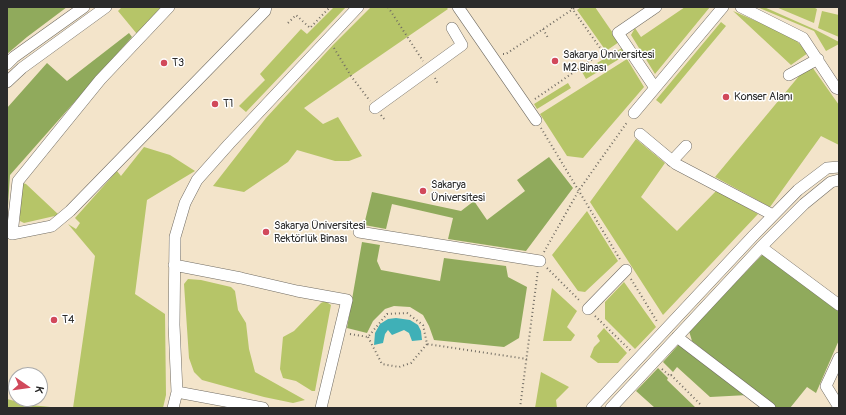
<!DOCTYPE html>
<meta charset="utf-8">
<style>
body{margin:0}
#map{position:relative;width:846px;height:415px;overflow:hidden;background:#f3e4ca;font-family:Pangolin,sans-serif}
canvas{display:block}
.frame{position:absolute;inset:0;border:8px solid #2b2b2b;pointer-events:none}
.north{position:absolute;left:8px;top:367px;width:40px;height:40px;box-sizing:border-box;background:#fff;border:1px solid #aaa;border-radius:50%;rotate:103deg;font-size:11px;font-weight:700;line-height:16px;text-align:center;color:#2b2b2b}
.north::after{content:'';display:block;margin:auto;width:14px;height:18px;background:#d1495b;clip-path:polygon(50% 0,100% 100%,50% 72%,0 100%)}
</style>
<div id="map">
<canvas width="846" height="415"></canvas>
<div class="frame"></div>
<div class="north">K</div>
</div>
<script>
const c = document.querySelector('canvas').getContext('2d');
c.lineJoin = 'round';
function fill(path, color) { c.fillStyle = color; c.fill(path, 'evenodd'); }
const shape = rows => new Path2D(rows.map(r => 'M' + r).join(''));
function strokePath(path, color, width, dash) { c.strokeStyle = color; c.lineWidth = width; c.lineCap = dash ? 'butt' : 'round'; c.setLineDash(dash || []); c.stroke(path); }
function drawText(font, color, halo, rows, align = 'center') {
  c.font = font + ' Pangolin,sans-serif'; c.lineWidth = 3; c.setLineDash([]); c.textBaseline = 'middle'; c.strokeStyle = halo; c.fillStyle = color; for (const [text, x, y, turn = 0] of rows) {
    c.save(); c.translate(x, y); c.rotate((+turn || 0) * Math.PI / 180); c.textAlign = isNaN(turn) ? turn : align; if (halo) c.strokeText(text, 0, 0); c.fillText(text, 0, 0); c.restore();
  }
}
fill(shape([
 [122,7,161,7,137,34,118,11],
 [334,7,346,7,246,112,239,106,265,80,260,74,301,29,307,34],
 [371,7,446,7,448,9,304,108,323,124,338,117,362,156,349,161,335,161,297,150,288,162,244,192,213,186,266,118,333,45],
 [581,7,595,7,619,42,606,51,577,10],
 [685,7,710,7,655,74,631,35,635,28,641,37],
 [757,7,764,7,816,30,839,42,839,44,826,51,814,31],
 [776,7,813,7,817,9,814,23],
 [733,11,793,37,808,53,791,65],
 [822,11,839,15,839,37,818,28],
 [721,22,726,26,661,104,656,100],
 [622,48,626,55,586,79,582,72],
 [627,59,644,87,583,158,567,156,540,114],
 [810,64,839,105,839,145,821,136,770,207,715,177,799,76,796,73],
 [568,83,571,88,537,109,534,104],
 [636,139,665,163,641,197,677,231,716,191,720,192,758,214,663,315,590,202],
 [144,147,170,155,195,171,147,200,135,294,165,314,166,395,163,408,73,408,95,256,68,224,76,229,80,223,75,218,117,171,121,176],
 [23,183,26,184,59,215,24,223,20,221,20,205],
 [587,211,618,261,585,292,578,291,552,255],
 [188,279,201,280,231,287,235,291,238,310,246,323,249,349,255,372,305,400,293,403,264,397,202,380,194,372,189,358,184,284],
 [624,282,656,327,635,349,605,319,605,302],
 [552,288,577,311,567,327,575,335,571,341,543,341],
 [325,301,331,305,315,391,312,391,296,381,283,378,280,369,283,337,294,331,321,303],
 [604,328,627,353,618,363,598,363,590,357,594,347,600,341,597,336],
 [541,372,569,387,556,400,557,408,535,408],
 [7,399,30,405,61,408,7,408]
]), '#b6c568');
fill(shape([
 [7,7,67,7,27,37,7,54],
 [129,33,132,37,10,175,7,221,7,108,47,63,67,81],
 [549,157,573,188,526,251,448,239,453,218,392,204,386,229,364,225,372,192,461,211,474,201,487,220,525,191,517,180],
 [362,242,380,245,377,261,381,270,440,281,444,258,506,266,508,277,527,287,519,338,504,347,434,340,429,326,423,315,410,307,394,306,385,309,373,321,367,333,347,328],
 [763,254,839,312,839,340,816,393,807,387,790,408,776,408,692,341,689,331],
 [681,342,748,395,710,397,677,367,673,372,663,362],
 [658,368,668,378,667,380,696,408,655,408,636,391]
]), '#90aa5c');
fill(shape([
 [396,318,410,320,418,325,421,331,422,340,412,341,409,333,404,330,392,335,388,330,385,334,383,343,374,345,375,333,380,324,388,319]
]), '#3fb0b7');
const minor = shape([
 [169,7,100,80,18,181,12,234,52,226,70,211,265,11,266,7],
 [458,7,536,120],
 [741,7,803,38,836,88,839,89],
 [7,64,14,57,84,7],
 [789,75,818,59],
 [7,82,22,68,106,7],
 [655,88,618,33,656,7],
 [375,108,462,45,452,28],
 [634,113,723,7],
 [640,134,676,164,773,215],
 [672,161,686,146],
 [359,232,540,261],
 [761,247,839,305],
 [174,265,241,278,297,291,347,300,321,408],
 [588,309,626,270],
 [677,337,770,408],
 [839,358,826,386,839,407],
 [177,392,263,408],
 [173,408,177,392,174,325,175,237,185,203,197,180,229,144,358,7],
 [592,408,753,236,798,190,827,168,839,167],
 [611,408,761,247,804,204,831,182,839,180]
]);
strokePath(minor, '#716c63', 12);
strokePath(shape([
 [388,7,423,61],
 [288,23,296,15,310,28,330,7],
 [543,29,548,38],
 [334,48,351,76,370,101],
 [503,54,506,54,576,7],
 [435,78,438,84],
 [535,99,603,52,571,7],
 [381,115,385,120],
 [541,128,621,261],
 [544,252,579,190,628,121],
 [547,268,581,302],
 [631,279,658,323],
 [595,316,631,351],
 [350,334,368,337,387,314,407,313,423,325,427,344,527,359],
 [368,337,382,364,399,367,411,363,427,344],
 [662,369,670,376,671,375,702,406],
 [520,408,538,270]
]), '#716c63', 2, [1, 3]);
strokePath(minor, '#fff', 11);
for (const [x, y, r, color] of [
 [555,61,4,"#d1495b"],
 [164,63,4,"#d1495b"],
 [726,97,4,"#d1495b"],
 [215,104,4,"#d1495b"],
 [423,191,4,"#d1495b"],
 [266,232,4,"#d1495b"],
 [54,320,4,"#d1495b"]
]) { const dot = new Path2D(); dot.arc(x, y, r, 0, 2 * Math.PI); c.fillStyle = color; c.fill(dot); strokePath(dot, '#fff', 1.5); }
drawText('11px', '#2b2b2b', '#fff', [
 ["Sakarya Üniversitesi",563,55],
 ["M2 Binası",563,68],
 ["T3",172,63],
 ["Konser Alanı",734,97],
 ["T1",223,104],
 ["Sakarya",431,185],
 ["Üniversitesi",431,198],
 ["Sakarya Üniversitesi",274,226],
 ["Rektörlük Binası",274,239],
 ["T4",62,320]
], 'left');
</script>
